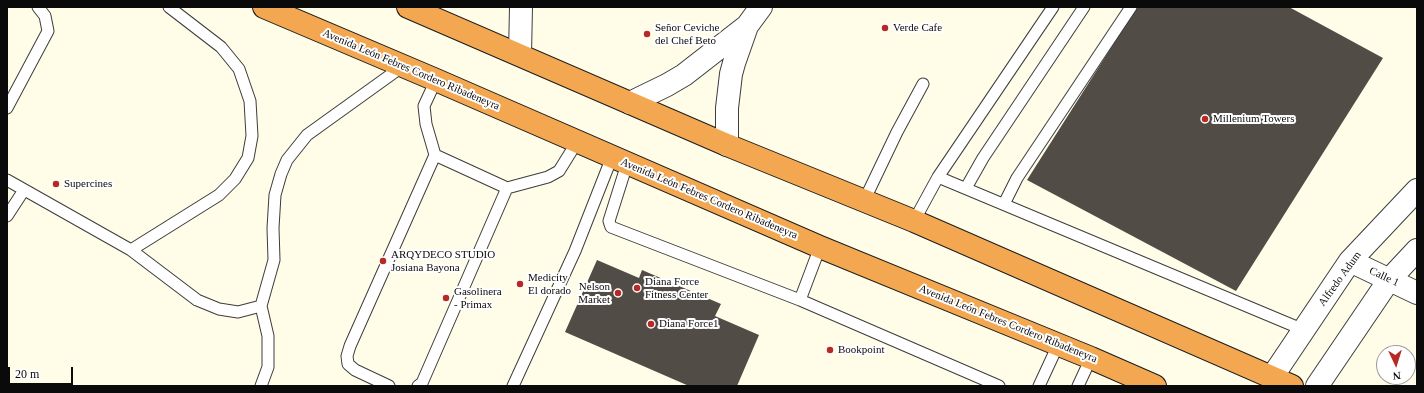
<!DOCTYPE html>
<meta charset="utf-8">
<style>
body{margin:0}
#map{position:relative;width:1424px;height:393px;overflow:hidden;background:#fffce7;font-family:"Times New Roman",serif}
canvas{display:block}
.frame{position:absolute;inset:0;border:8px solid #0a0a0a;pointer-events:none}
.north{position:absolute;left:1376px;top:345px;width:40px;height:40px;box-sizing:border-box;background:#fff;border:1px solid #9d9d9d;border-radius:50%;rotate:176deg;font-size:11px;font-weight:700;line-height:16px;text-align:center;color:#0a0a0a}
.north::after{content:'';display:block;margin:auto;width:14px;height:18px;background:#b72925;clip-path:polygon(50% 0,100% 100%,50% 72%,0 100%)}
.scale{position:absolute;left:8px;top:367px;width:65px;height:18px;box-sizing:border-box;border:2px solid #0a0a0a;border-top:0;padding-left:5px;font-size:12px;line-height:14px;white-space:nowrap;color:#0a0a0a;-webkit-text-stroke:3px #fff;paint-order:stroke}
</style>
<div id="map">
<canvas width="1424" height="393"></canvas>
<div class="frame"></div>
<div class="north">N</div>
<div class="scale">20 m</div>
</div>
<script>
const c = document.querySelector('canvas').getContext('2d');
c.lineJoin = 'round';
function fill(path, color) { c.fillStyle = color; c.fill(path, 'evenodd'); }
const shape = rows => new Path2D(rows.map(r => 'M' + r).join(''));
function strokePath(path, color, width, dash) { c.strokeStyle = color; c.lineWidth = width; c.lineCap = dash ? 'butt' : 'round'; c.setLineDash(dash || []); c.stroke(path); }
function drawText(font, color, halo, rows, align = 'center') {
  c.font = font + ' "Times New Roman",serif'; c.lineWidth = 4; c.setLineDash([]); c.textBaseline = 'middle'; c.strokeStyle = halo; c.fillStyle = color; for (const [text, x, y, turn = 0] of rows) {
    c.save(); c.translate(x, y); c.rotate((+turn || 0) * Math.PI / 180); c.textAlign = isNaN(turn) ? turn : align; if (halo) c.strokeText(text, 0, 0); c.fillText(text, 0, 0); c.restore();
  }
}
fill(shape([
 [1137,7,1289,7,1383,58,1236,291,1027,180],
 [597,260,639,278,642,270,721,304,715,316,759,335,737,386,689,386,565,332]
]), '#524c47');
const lane = shape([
 [436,80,424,106,426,124,435,155,507,188,548,177,559,171,577,142],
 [7,108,48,31,45,16,38,7],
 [627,164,609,221,611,227,800,300,999,386],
 [938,177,1304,330],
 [7,180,131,250,197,300,219,309,238,312,261,306,274,260,273,228,275,195,281,174,287,160,307,135,403,66],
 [966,188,983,158,1084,7],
 [864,201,897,132,923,84],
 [1004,204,1017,178,1131,7],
 [7,216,24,190],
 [914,221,938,177,1053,7],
 [131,250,219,195,235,179,248,158,252,136,250,101,239,69,221,47,169,7],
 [800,300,820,247],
 [261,386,268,367,268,336,261,306],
 [389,386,355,370,348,364,347,356,350,346,435,155],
 [418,386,422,383,507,188],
 [513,386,575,251,612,157],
 [1039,386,1058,345],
 [1078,386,1091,358]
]);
const street = shape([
 [520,54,521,7],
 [630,103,667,85,684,75,747,26,761,7],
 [727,145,727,108,731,74,734,63,747,26],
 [1350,261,1417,293],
 [1272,377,1350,261,1417,190],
 [1317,386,1389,280,1417,250]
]);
const highway = shape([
 [264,7,436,80,820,247,1091,358,1155,386],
 [408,7,727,145,914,221,1292,386]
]);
strokePath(lane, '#3d3d3d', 13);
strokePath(street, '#3d3d3d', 24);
strokePath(highway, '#1b1b1b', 24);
strokePath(lane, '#fff', 11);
strokePath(street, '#fff', 22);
strokePath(highway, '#f3a751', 22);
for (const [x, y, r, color] of [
 [885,28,4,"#b72925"],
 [647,34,4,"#b72925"],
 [1205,119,4,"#b72925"],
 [56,184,4,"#b72925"],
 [383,261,4,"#b72925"],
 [520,284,4,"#b72925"],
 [637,288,4,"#b72925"],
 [618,293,4,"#b72925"],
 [446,298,4,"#b72925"],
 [651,324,4,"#b72925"],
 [830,350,4,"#b72925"]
]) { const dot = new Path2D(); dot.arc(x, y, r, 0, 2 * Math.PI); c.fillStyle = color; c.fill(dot); strokePath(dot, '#fff', 1.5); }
drawText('11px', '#0a0a0a', '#fff', [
 ["Señor Ceviche",655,28],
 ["del Chef Beto",655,41],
 ["Verde Cafe",893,28],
 ["Millenium Towers",1213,119],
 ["Supercines",64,184],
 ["ARQYDECO STUDIO",391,255],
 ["Josiana Bayona",391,268],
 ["Medicity",528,278],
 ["El dorado",528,291],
 ["Diana Force",645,282],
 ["Fitness Center",645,295],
 ["Nelson",610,287,"right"],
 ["Market",610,300,"right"],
 ["Gasolinera",454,292],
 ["- Primax",454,305],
 ["Diana Force1",659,324],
 ["Bookpoint",838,350]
], 'left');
drawText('11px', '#0a0a0a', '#fff', [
 ["Avenida León Febres Cordero Ribadeneyra",411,70,23],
 ["Avenida León Febres Cordero Ribadeneyra",709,199,23],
 ["Calle 1",1384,277,25],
 ["Alfredo Adum",1340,279,-54],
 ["Avenida León Febres Cordero Ribadeneyra",1008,324,22]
]);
</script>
